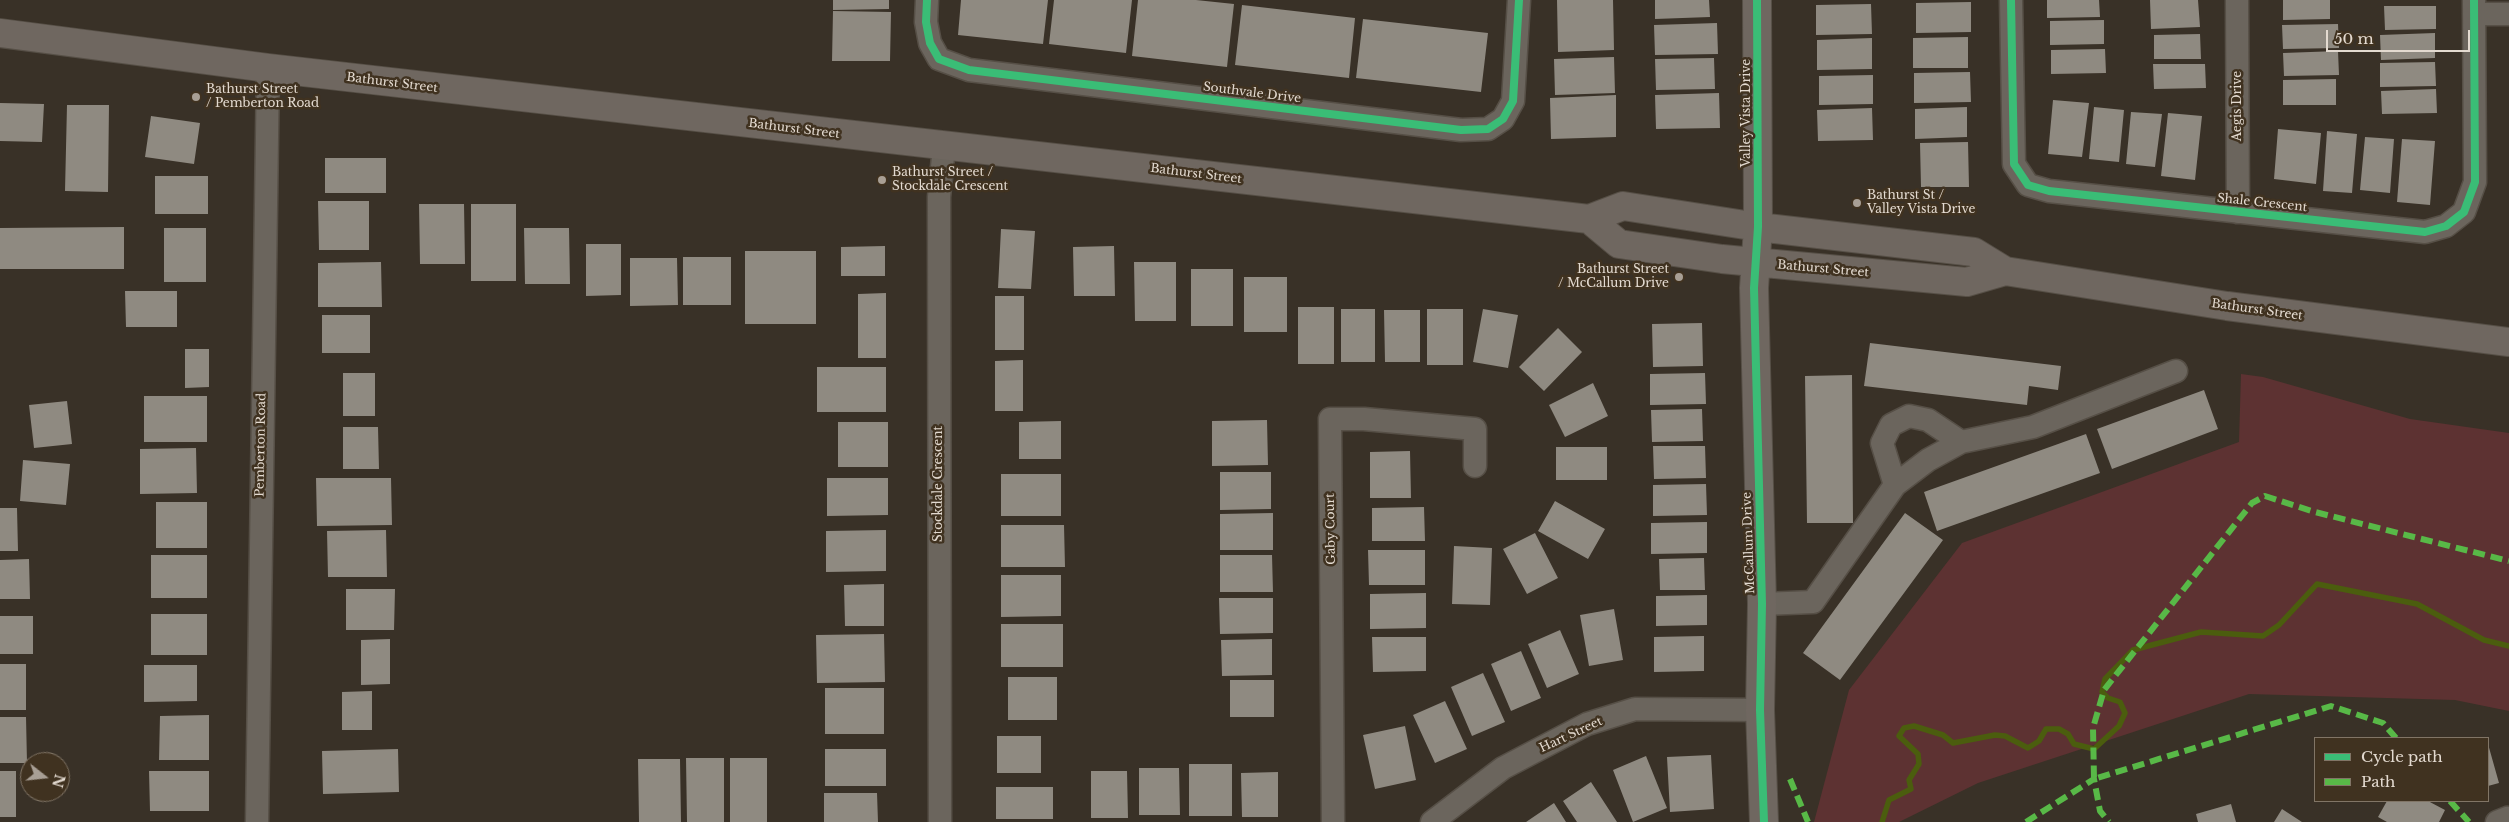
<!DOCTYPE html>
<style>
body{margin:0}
#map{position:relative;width:2509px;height:822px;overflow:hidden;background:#393127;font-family:"Libre Baskerville",serif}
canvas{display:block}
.legend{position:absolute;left:2314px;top:737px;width:175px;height:65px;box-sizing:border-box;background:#403220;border:1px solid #817566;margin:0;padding:6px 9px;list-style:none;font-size:15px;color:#e3dad0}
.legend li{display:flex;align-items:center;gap:10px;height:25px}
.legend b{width:25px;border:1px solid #817566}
.north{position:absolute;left:20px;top:752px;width:50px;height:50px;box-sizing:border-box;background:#403220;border:1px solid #817566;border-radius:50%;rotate:106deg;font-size:14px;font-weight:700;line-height:20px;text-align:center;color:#e3dad0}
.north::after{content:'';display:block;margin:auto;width:18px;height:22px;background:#a89f95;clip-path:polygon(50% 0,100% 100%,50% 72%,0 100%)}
.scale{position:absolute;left:2326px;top:30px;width:144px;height:22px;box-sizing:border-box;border:2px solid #e3dad0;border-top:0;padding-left:6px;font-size:15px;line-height:18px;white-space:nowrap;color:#e3dad0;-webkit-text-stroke:4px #403220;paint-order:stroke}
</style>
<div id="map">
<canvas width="2509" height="822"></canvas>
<ul class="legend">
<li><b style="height:6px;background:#3abd76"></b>Cycle path</li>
<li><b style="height:6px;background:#58b947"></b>Path</li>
</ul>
<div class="north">N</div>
<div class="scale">50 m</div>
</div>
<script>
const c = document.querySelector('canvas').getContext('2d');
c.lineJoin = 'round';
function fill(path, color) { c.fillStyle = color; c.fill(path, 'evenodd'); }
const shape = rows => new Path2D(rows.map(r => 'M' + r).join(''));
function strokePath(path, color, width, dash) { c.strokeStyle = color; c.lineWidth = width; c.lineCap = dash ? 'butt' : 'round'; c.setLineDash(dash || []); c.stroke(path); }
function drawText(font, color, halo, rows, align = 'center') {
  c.font = font + ' "Libre Baskerville",serif'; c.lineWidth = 5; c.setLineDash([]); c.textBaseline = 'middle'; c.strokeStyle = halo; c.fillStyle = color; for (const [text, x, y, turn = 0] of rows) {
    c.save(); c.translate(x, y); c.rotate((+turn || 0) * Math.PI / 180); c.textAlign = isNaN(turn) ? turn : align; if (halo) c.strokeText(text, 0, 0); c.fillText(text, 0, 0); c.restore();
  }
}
fill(shape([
 [2241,374,2263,377,2410,419,2509,433,2509,711,2455,700,2249,694,1978,783,1899,822,1814,822,1849,690,1962,543,2239,442]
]), '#5d3232');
strokePath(shape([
 [1882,822,1889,800,1911,789,1909,780,1919,764,1918,754,1899,736,1904,728,1914,726,1943,735,1953,743,1995,735,2005,736,2028,748,2039,741,2046,729,2059,729,2068,734,2074,744,2094,749,2119,726,2125,713,2120,702,2108,698,2102,692,2105,679,2133,650,2201,632,2263,636,2279,625,2317,584,2417,604,2484,640,2509,646]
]), '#4b5d0e', 5.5);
fill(shape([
 [833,0,889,0,889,9,833,10],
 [961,0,1048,0,1043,44,958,35],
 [1054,0,1132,0,1126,53,1049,44],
 [1138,0,1196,0,1234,4,1227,67,1132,56],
 [1557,0,1613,0,1614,50,1558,52],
 [1655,0,1709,0,1710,17,1655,19],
 [2047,0,2099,0,2100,17,2047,18],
 [2150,0,2198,0,2200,27,2151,29],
 [2283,0,2330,0,2330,19,2283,20],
 [1971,2,1971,32,1916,33,1916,3],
 [1871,4,1872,34,1816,35,1816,5],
 [1242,5,1355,18,1349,78,1235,65],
 [2384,6,2436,6,2436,29,2385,30],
 [833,11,891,12,890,61,832,61],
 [1363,19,1488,33,1481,92,1356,78],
 [2104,20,2104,44,2050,45,2050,21],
 [1717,23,1718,54,1655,55,1654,25],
 [2338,24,2339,48,2283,49,2282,25],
 [2435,33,2435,58,2381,60,2380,35],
 [2200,34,2201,59,2154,59,2154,35],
 [1968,37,1968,68,1913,68,1913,38],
 [1872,38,1872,69,1817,70,1817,40],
 [2105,49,2106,73,2051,74,2051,50],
 [2338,51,2339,75,2284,76,2283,53],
 [1614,57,1615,93,1555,95,1554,59],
 [1714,58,1715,89,1656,90,1655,59],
 [2435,62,2436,86,2380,87,2380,63],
 [2153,64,2205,64,2206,88,2154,89],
 [1970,72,1971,102,1914,103,1914,73],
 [1873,75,1873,104,1819,105,1819,76],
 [2336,79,2336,105,2283,105,2283,80],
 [2436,89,2437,113,2382,114,2381,91],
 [1719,93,1720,128,1656,129,1655,95],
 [1616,95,1616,137,1551,139,1550,98],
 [2053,100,2089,103,2082,157,2048,154],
 [0,103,44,104,42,142,0,141],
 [67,105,109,105,108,192,65,191],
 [1967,107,1967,137,1915,139,1915,109],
 [2094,107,2124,110,2119,162,2089,159],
 [1872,108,1873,140,1818,141,1817,110],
 [2131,112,2162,114,2155,167,2126,164],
 [2168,113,2202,116,2195,180,2161,176],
 [151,116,200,123,194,164,145,157],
 [2278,129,2321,133,2316,184,2274,179],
 [2327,131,2357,134,2352,193,2323,191],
 [2365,137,2394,139,2390,193,2360,190],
 [2402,139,2435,141,2430,205,2397,202],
 [1968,142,1969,187,1921,187,1920,143],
 [325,158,386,158,386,193,325,193],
 [155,176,208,176,208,214,155,214],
 [318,201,369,201,369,250,319,250],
 [419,204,464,204,465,264,420,264],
 [471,204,516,204,516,281,471,281],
 [124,227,124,269,0,269,0,228],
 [164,228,206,228,206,282,164,282],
 [524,228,569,228,570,284,525,284],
 [1001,229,1035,231,1031,289,998,288],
 [586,244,621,244,621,295,586,296],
 [885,246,885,276,841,276,841,247],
 [1114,246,1115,296,1074,296,1073,247],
 [745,251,816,251,816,324,745,324],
 [683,257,731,257,731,305,683,305],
 [630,258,677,258,678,305,630,306],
 [381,262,382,307,318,307,318,263],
 [1134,262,1176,262,1176,321,1135,321],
 [1191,269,1233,269,1233,326,1191,326],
 [1244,277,1287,277,1287,332,1244,332],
 [125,291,177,291,177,327,126,327],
 [886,293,886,358,858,358,858,294],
 [995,296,1024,296,1024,350,995,350],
 [1298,307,1334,307,1334,364,1298,364],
 [1341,309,1375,309,1375,362,1341,362],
 [1427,309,1463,309,1463,365,1427,365],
 [1483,309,1518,315,1508,368,1473,362],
 [1384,310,1420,310,1420,362,1385,362],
 [322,315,370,315,370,353,322,353],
 [1702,323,1703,366,1653,367,1652,324],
 [1558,328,1582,352,1544,391,1519,367],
 [1870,343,2061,366,2058,390,2029,386,2027,405,1864,386],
 [185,349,209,349,209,387,185,388],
 [1023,360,1023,411,995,411,995,361],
 [817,367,886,367,886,412,817,412],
 [343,373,375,373,375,416,343,416],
 [1705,373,1706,404,1650,405,1650,374],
 [1852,375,1853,523,1807,523,1805,376],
 [1593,383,1608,416,1565,437,1549,405],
 [2204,390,2218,429,2112,469,2097,429],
 [144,396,207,396,207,442,144,442],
 [67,401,72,444,34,448,29,405],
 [1702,409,1703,441,1652,442,1651,410],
 [1267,420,1268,465,1212,466,1212,421],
 [1061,421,1061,459,1019,459,1019,422],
 [838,422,888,422,888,467,838,467],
 [343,427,378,427,379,469,343,469],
 [2086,434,2100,473,1937,531,1924,492],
 [1653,446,1705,446,1706,478,1654,479],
 [1556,447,1607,447,1607,480,1556,480],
 [196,448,197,493,140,494,140,449],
 [1410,451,1411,498,1370,498,1370,452],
 [23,460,70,464,66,505,20,501],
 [1220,472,1271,472,1271,509,1220,510],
 [1001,474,1061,474,1061,516,1001,516],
 [316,478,391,478,392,525,317,526],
 [827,478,888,478,888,515,827,516],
 [1706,484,1707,515,1653,516,1653,485],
 [1555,501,1605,529,1588,559,1538,531],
 [156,502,207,502,207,548,156,548],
 [1424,507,1425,541,1372,541,1372,508],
 [0,508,17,508,18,551,0,551],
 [1273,513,1273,550,1220,550,1220,514],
 [1905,513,1943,540,1840,680,1803,653],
 [1707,522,1707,553,1651,554,1651,523],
 [1001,525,1064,525,1065,567,1001,567],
 [386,530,387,577,328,577,327,531],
 [886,530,886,571,826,572,826,531],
 [1535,533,1558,578,1527,594,1503,549],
 [1454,546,1492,548,1490,605,1452,604],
 [1368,550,1425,550,1425,585,1369,585],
 [151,555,207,555,207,598,151,598],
 [1220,555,1272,555,1273,592,1220,592],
 [1704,558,1705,590,1660,590,1659,559],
 [29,559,30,599,0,599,0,560],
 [1001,575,1061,575,1061,616,1001,617],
 [884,584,884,626,845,626,844,585],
 [346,589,395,589,394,630,346,630],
 [1426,593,1426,628,1370,629,1370,594],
 [1707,595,1707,625,1656,626,1656,596],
 [1219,598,1273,598,1273,633,1220,634],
 [1614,609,1623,660,1589,666,1580,615],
 [151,614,207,614,207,655,151,655],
 [0,616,33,616,33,654,0,654],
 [1001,624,1063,624,1063,667,1001,667],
 [1560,630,1579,674,1547,688,1528,644],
 [884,634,885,682,817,683,816,635],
 [1704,636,1704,671,1654,672,1654,637],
 [1372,637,1426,637,1426,671,1373,672],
 [390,639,390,684,361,685,361,640],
 [1272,639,1272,675,1222,676,1221,640],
 [1521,651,1541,698,1511,711,1491,664],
 [0,664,26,664,26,710,0,710],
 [144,665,197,665,197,701,144,702],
 [1483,673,1505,722,1472,736,1451,687],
 [1008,677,1057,677,1057,720,1008,720],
 [1230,680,1274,680,1274,717,1230,717],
 [825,688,884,688,884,734,825,734],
 [372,691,372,730,342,730,342,692],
 [1445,701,1467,749,1435,763,1413,715],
 [209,715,209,760,159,760,160,716],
 [0,717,26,717,27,763,0,763],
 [1405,726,1416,780,1375,789,1363,735],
 [997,736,1041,736,1041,773,997,773],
 [2488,744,2499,783,2488,786],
 [398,749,399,792,323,794,322,751],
 [825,749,886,749,886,786,825,786],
 [1711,755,1714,809,1670,812,1667,757],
 [1646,756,1667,808,1633,822,1613,770],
 [686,758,724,758,724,822,687,822],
 [730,758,767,758,767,822,730,822],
 [638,759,680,759,681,822,639,822],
 [1189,764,1232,764,1232,816,1189,816],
 [1139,768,1179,768,1180,815,1139,815],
 [0,771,16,771,16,817,0,817],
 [149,771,209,771,209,811,150,811],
 [1091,771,1127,771,1128,818,1091,818],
 [1278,772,1278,817,1242,817,1241,773],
 [1591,782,1617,822,1577,822,1563,801],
 [996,787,1053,787,1053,819,996,819],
 [824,793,877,793,878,822,824,822],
 [2387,801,2428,801,2445,810,2439,822,2387,822,2378,817],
 [1554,803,1566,822,1526,822],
 [2231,804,2236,822,2198,822,2196,814],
 [2282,809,2302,822,2274,822]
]), '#8f8a81');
const street = shape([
 [927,0,926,22,930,43,939,59,969,70,1461,130,1488,129,1503,119,1513,101,1519,0],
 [2011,0,2014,164,2028,185,2049,191,2425,232,2446,226,2464,212,2475,182,2474,0],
 [2237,0,2238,212],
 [2474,14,2509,14],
 [1895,485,1882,443,1891,425,1909,416,1928,420,1961,442],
 [1762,604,1813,602,1895,485,1928,460,1961,442,2033,427,2176,371],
 [257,822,268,68],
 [940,822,939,197,944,147],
 [1333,822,1330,419,1364,419,1475,429,1475,466],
 [1432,822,1503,768,1587,724,1635,709,1760,710],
 [2497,822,2507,818,2509,820]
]);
const secondary = shape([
 [1757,0,1758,227,1754,288,1762,604,1760,710,1764,822],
 [0,33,268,68,1589,219,1623,206,1758,227,1974,252,2005,271,2227,306,2509,342],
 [1589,219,1619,244,1722,259,1967,282,2005,271]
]);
strokePath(street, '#564f46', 25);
strokePath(secondary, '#564f46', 30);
strokePath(street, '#6b655d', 22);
strokePath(secondary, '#6f6760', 28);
strokePath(shape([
 [2396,738,2383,723,2331,706,2094,779,2093,728,2104,690,2252,503,2265,496,2315,512,2509,561],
 [1790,779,1808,822],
 [2450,801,2469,822],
 [2026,822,2094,779,2100,811,2109,822]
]), '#58b947', 6, [12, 6]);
strokePath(shape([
 [927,0,926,22,930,43,939,59,969,70,1461,130,1488,129,1503,119,1513,101,1519,0],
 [1757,0,1758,227,1754,288,1762,604,1760,710,1764,822],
 [2011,0,2014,164,2028,185,2049,191,2425,232,2446,226,2464,212,2475,182,2474,0]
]), '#3abd76', 8);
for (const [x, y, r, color] of [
 [196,97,5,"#a89f95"],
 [882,180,5,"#a89f95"],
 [1857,203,5,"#a89f95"],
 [1679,277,5,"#a89f95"]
]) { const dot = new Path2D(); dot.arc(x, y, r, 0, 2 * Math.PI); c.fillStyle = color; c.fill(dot); strokePath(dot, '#403220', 2); }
drawText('12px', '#e3dad0', '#403220', [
 ["Bathurst Street",392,83,7],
 ["Southvale Drive",1252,93,7],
 ["Aegis Drive",2238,106,-90],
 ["Valley Vista Drive",1747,113,-90],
 ["Bathurst Street",794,129,7],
 ["Bathurst Street",1196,174,7],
 ["Shale Crescent",2262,203,6],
 ["Bathurst Street",1823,269,5],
 ["Bathurst Street",2257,310,8],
 ["Pemberton Road",261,445,-89],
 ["Stockdale Crescent",939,484,-90],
 ["Gaby Court",1331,529,-91],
 ["McCallum Drive",1749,543,-92],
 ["Hart Street",1571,735,-25]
]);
drawText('12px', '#e3dad0', '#403220', [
 ["Bathurst Street",206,90],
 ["/ Pemberton Road",206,104],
 ["Bathurst Street /",892,173],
 ["Stockdale Crescent",892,187],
 ["Bathurst St /",1867,196],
 ["Valley Vista Drive",1867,210],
 ["Bathurst Street",1669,270,"right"],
 ["/ McCallum Drive",1669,284,"right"]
], 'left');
</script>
